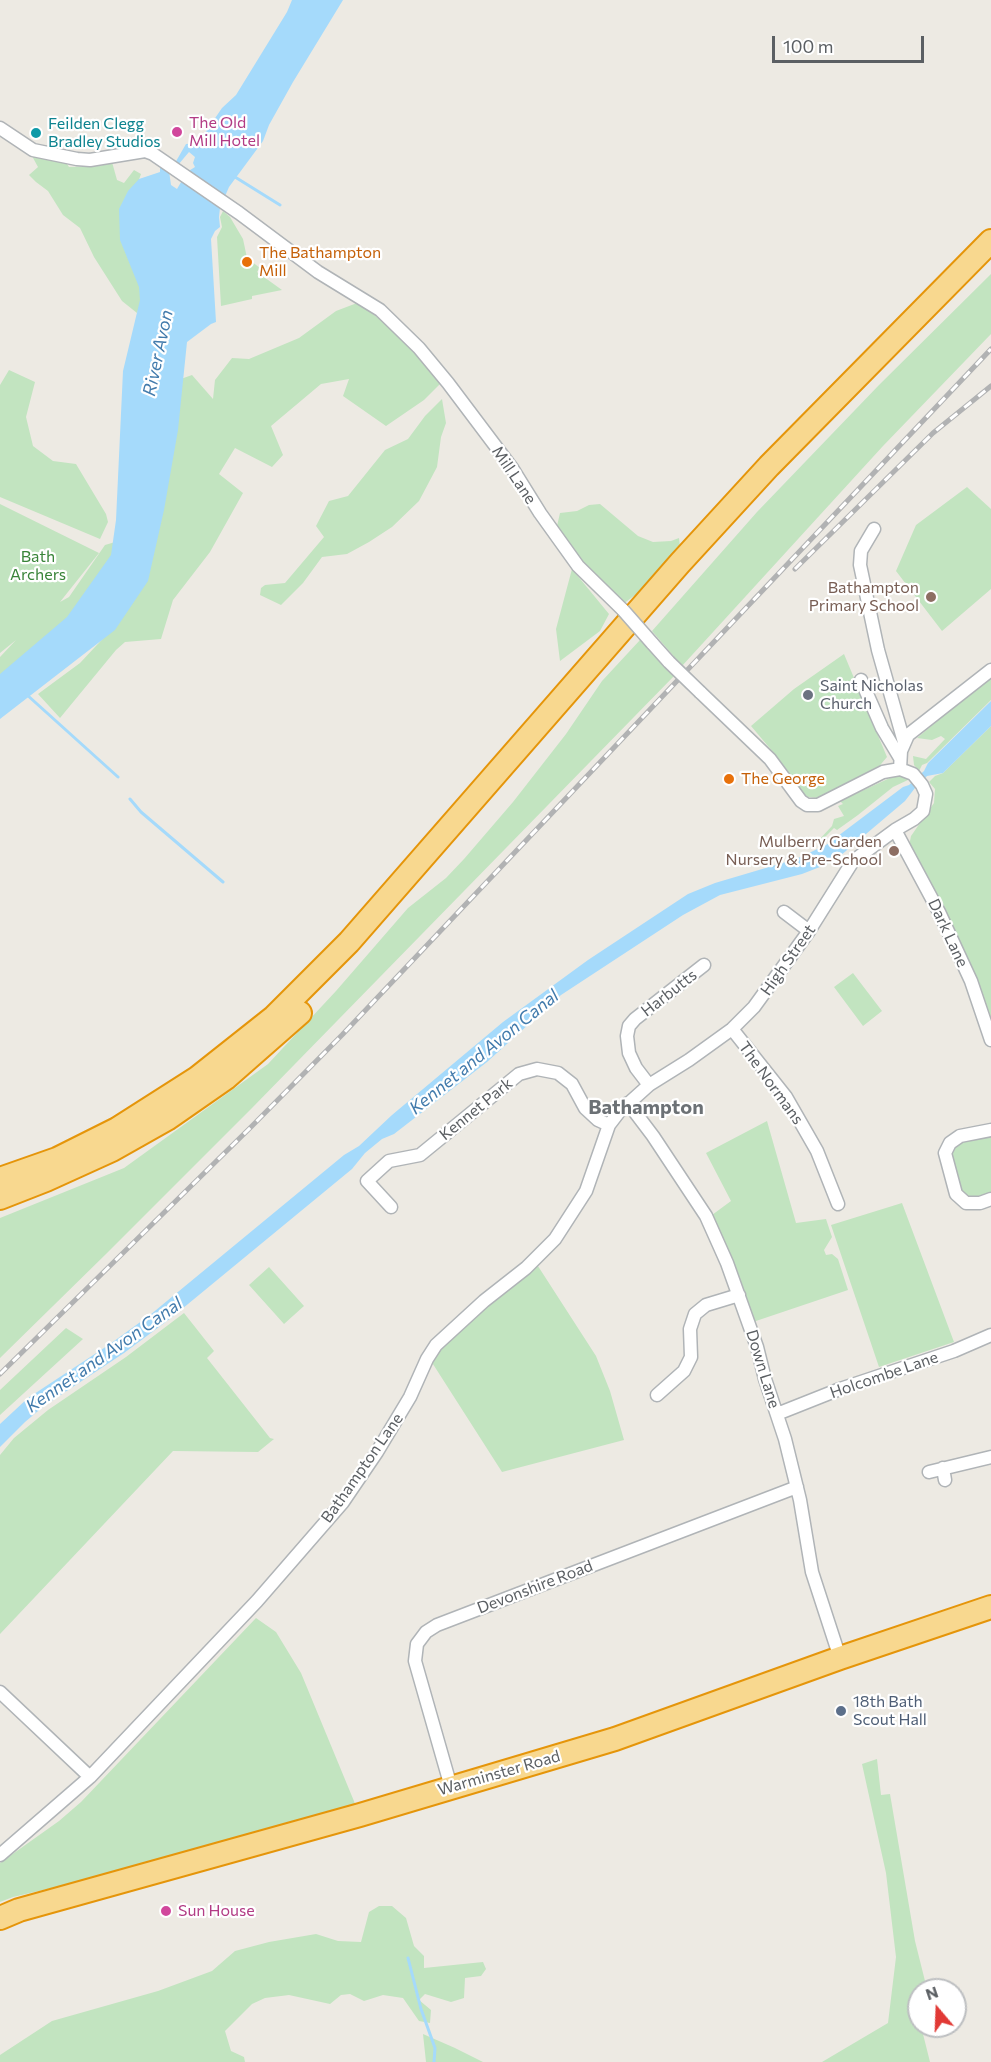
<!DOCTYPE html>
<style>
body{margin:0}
#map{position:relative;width:991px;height:2062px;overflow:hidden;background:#edeae3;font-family:Commissioner,sans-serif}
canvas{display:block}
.north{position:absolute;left:907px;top:1978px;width:60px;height:60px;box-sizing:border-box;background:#fff;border:2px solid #bdbfc1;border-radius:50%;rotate:341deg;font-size:16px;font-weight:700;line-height:24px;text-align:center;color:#5b5f63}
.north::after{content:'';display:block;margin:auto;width:21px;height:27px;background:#e13935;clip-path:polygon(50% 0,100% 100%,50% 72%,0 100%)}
.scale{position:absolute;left:772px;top:36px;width:152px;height:27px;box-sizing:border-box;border:3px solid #5b5f63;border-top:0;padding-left:8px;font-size:18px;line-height:21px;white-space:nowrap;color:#5b5f63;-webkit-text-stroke:4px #fff;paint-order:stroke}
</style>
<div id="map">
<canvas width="991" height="2062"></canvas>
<div class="north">N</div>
<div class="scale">100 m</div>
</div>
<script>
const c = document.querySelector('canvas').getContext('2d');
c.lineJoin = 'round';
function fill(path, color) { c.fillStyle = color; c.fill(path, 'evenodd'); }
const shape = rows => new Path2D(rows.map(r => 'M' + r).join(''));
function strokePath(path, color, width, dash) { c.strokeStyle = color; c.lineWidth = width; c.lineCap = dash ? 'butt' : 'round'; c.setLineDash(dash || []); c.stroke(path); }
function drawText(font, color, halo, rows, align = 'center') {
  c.font = font + ' Commissioner,sans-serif'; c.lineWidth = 4.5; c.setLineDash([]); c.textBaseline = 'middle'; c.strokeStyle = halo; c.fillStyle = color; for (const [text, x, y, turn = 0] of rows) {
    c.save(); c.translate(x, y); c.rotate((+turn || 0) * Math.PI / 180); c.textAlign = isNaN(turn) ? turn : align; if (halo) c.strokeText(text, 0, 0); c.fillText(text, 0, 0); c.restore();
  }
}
fill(shape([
 [33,153,63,158,69,167,100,166,112,162,117,180,124,183,134,170,141,174,137,185,148,284,137,313,122,301,94,257,80,228,63,215,48,191,36,182,29,175,38,167,32,156],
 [223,211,230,217,243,239,247,258,260,268,257,272,282,290,252,296,252,299,221,306,217,237,222,227,220,217],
 [991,274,991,334,883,446,682,666,652,631,757,512,879,385],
 [357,303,384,322,414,349,441,383,424,400,386,426,343,396,349,379,321,384,271,426,283,455,272,467,235,448,219,474,243,493,210,552,173,600,161,639,125,642,116,650,60,718,38,694,80,663,110,631,178,380,192,375,213,399,215,380,232,358,249,359,299,338,336,311],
 [9,370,35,382,26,417,33,446,53,461,76,464,106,514,108,522,100,539,0,497,0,385],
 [442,399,446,423,441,437,437,467,419,501,392,527,369,542,347,554,322,557,303,583,281,605,260,595,261,588,265,585,285,583,324,537,316,526,329,501,348,496,385,450,408,439,425,416],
 [967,487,991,509,991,589,942,631,896,571,916,525],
 [0,504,99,553,60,602,69,597,105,545,122,540,103,588,0,682,0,657,16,640,0,653],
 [600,504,638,536,653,542,671,541,679,538,680,547,662,568,640,591,622,605,579,562,557,526,560,513,577,511,589,505],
 [572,569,609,614,600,631,560,661,556,629],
 [640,640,675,675,252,1108,106,1254,0,1358,0,1218,124,1168,268,1064,336,991,408,908,446,878,464,859,513,802,566,734,602,681],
 [844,654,887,757,876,770,817,798,808,797,803,794,773,752,751,726,794,689],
 [991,676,991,700,927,763,922,765,919,771,914,765,913,756,926,759,945,739,941,736,932,740,917,738],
 [991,726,991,1023,908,851,911,836,934,803,935,789,929,782,935,776,943,773],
 [901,775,910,779,893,787,858,815,837,830,834,828,818,844,817,842,832,826,834,819,844,816,838,806,843,804,840,801,892,777],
 [853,973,882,1011,863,1026,834,987],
 [767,1121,796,1223,826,1219,832,1237,824,1250,826,1255,832,1254,838,1259,848,1290,753,1322,739,1278,712,1215,731,1201,706,1153],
 [991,1134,991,1195,979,1199,968,1199,960,1191,950,1153,953,1145,962,1140],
 [902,1203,954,1342,879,1367,831,1225],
 [536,1263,596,1356,610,1391,624,1440,502,1472,431,1361,444,1342],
 [269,1267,304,1306,284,1324,249,1285],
 [184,1313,214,1351,207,1358,270,1438,274,1439,258,1452,173,1451,0,1634,0,1455,14,1438,48,1410,126,1357],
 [66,1328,83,1339,0,1415,0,1390],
 [256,1618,276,1632,301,1673,356,1806,125,1871,13,1897,0,1902,0,1863,59,1821,81,1802],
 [877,1759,881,1795,890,1794,915,1941,925,1981,924,1990,919,1990,919,2026,921,2026,930,2062,822,2062,888,2023,896,1957,886,1873,862,1764],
 [379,1906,392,1906,406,1918,414,1946,424,1956,424,1968,483,1962,486,1969,481,1976,465,1978,464,1998,451,2002,425,1994,419,2000,431,2010,430,2023,419,2021,403,1998,383,1995,364,2001,350,1994,341,1995,330,2004,289,1995,265,1998,252,2004,225,2031,231,2051,244,2057,245,2062,0,2062,0,2055,52,2021,158,1991,212,1971,235,1951,269,1942,316,1934,338,1941,361,1942,369,1912],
 [423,2034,455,2048,483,2062,426,2062]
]), '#c2e4c0');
fill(shape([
 [292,0,343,0,293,82,269,125,263,141,229,187,220,208,219,217,220,227,215,231,211,239,216,322,211,324,187,342,178,430,164,510,148,581,115,630,0,719,0,674,67,617,111,555,116,520,123,371,140,300,139,287,120,240,119,209,128,191,139,179,160,172,160,163,175,163,186,144,198,143,222,108,236,95,287,12],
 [189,152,195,157,193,163,195,167,187,172,177,189,171,185,169,171,178,165],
 [991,701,991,726,943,773,927,776,915,788,905,801,840,856,825,865,802,874,720,895,683,915,561,995,487,1062,394,1134,382,1139,365,1153,352,1169,171,1318,124,1353,44,1406,25,1422,0,1447,0,1424,28,1398,110,1344,150,1315,344,1155,359,1146,392,1115,503,1022,588,960,688,894,715,883,796,859,826,845,903,787,909,785,924,771,928,763]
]), '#a5dafb');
strokePath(shape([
 [235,177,280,205],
 [26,694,118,777],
 [130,799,141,812,223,882],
 [408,1958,421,2009,435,2048,434,2062]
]), '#a5dafb', 3);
const street = shape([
 [0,128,33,150,77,159,90,160,145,151,153,154,239,213,318,272,380,310,419,348,448,383,512,468,540,513,578,566,623,610],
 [874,529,861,551,860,565,878,650,904,742],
 [652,643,669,662],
 [861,680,882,728,900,758],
 [900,769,901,751,908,735,991,670],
 [895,830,939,912,971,981,991,1040],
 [784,912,809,931],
 [732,1029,786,1097,817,1151,838,1204],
 [649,1085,636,1068,629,1053,627,1036,629,1026,635,1019,704,965],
 [628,1103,653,1136,706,1216,727,1263,757,1347,765,1379,785,1439,800,1500,812,1572,840,1658],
 [991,1130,960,1136,950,1143,945,1153,956,1194,966,1203,980,1203,991,1199],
 [391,1207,367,1181,389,1161,420,1155,519,1074,537,1069,558,1073,572,1084,585,1108,598,1120,609,1125],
 [657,1395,684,1371,691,1357,690,1329,695,1314,706,1305,739,1295],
 [777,1414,840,1389,954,1351,991,1335],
 [943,1468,945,1480],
 [929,1472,991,1457],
 [0,1692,90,1777],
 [451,1787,415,1661,417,1644,426,1632,437,1625,797,1487],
 [0,1855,90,1777,257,1601,343,1502,377,1452,410,1397,427,1359,436,1345,484,1301,526,1268,555,1239,586,1191,609,1125,619,1112,649,1085,689,1060,732,1029,754,1007,809,931,853,861,895,830,914,819,923,811,926,794,922,785,913,774,900,769,883,772,818,805,807,805,801,801,770,759,700,692]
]);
const highway = shape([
 [0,1179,57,1159,117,1129,197,1078,274,1017,349,942,680,563,769,466,991,241],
 [0,1198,46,1180,112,1150,167,1119,226,1078,300,1013],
 [0,1918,19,1910,360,1815,615,1739,840,1658,991,1607]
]);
strokePath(street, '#b0b4b7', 15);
strokePath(highway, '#e5950a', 26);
strokePath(street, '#fff', 12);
strokePath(highway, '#f8d88f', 22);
const rail = shape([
 [795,569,933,433,991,386],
 [0,1374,251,1127,342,1035,991,349]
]);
strokePath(rail, '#b1b2b3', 5);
strokePath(rail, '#fff', 3, [9]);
const streetBridge = shape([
 [623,610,652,643],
 [669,662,700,692]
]);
strokePath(streetBridge, '#b0b4b7', 15, []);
strokePath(streetBridge, '#fff', 12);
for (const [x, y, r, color] of [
 [177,132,6,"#d1479c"],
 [36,133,6,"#0f9aa8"],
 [247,262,6,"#e8710a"],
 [931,597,6,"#8d6e63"],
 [808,695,6,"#6b7280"],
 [729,779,6,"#e8710a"],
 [894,851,6,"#8d6e63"],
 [841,1711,6,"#5c6f8a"],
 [166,1911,6,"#d1479c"]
]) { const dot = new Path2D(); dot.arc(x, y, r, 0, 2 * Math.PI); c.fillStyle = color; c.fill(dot); strokePath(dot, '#fff', 2); }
drawText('16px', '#b23c85', '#fff', [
 ["The Old",189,123],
 ["Mill Hotel",189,141],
 ["Sun House",178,1911]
], 'left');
drawText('16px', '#0d838f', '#fff', [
 ["Feilden Clegg",48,124],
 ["Bradley Studios",48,142]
], 'left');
drawText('16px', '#c56008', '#fff', [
 ["The Bathampton",259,253],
 ["Mill",259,271],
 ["The George",741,779]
], 'left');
drawText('16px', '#5b5f63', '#fff', [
 ["Mill Lane",514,475,56],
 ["Dark Lane",948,933,65],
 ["High Street",788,960,-55],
 ["Harbutts",669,993,-38],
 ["The Normans",771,1083,54],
 ["Kennet Park",476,1109,-39],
 ["Down Lane",763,1369,73],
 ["Holcombe Lane",884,1375,-19],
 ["Bathampton Lane",362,1468,-55],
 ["Devonshire Road",535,1587,-21],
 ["Warminster Road",499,1773,-16]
]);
drawText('16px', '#398439', '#fff', [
 ["Bath",38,557],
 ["Archers",38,575]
]);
drawText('16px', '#785e54', '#fff', [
 ["Bathampton",919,588],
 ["Primary School",919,606],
 ["Mulberry Garden",882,842],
 ["Nursery & Pre-School",882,860]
], 'right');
drawText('16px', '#5b616d', '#fff', [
 ["Saint Nicholas",820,686],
 ["Church",820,704]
], 'left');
drawText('16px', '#4e5e75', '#fff', [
 ["18th Bath",853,1702],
 ["Scout Hall",853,1720]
], 'left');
drawText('italic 18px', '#427bac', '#fff', [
 ["River Avon",158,353,-78],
 ["Kennet and Avon Canal",484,1052,-39],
 ["Kennet and Avon Canal",104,1355,-35]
]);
drawText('bold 20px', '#6c7175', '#fff', [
 ["Bathampton",646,1107]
]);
</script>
